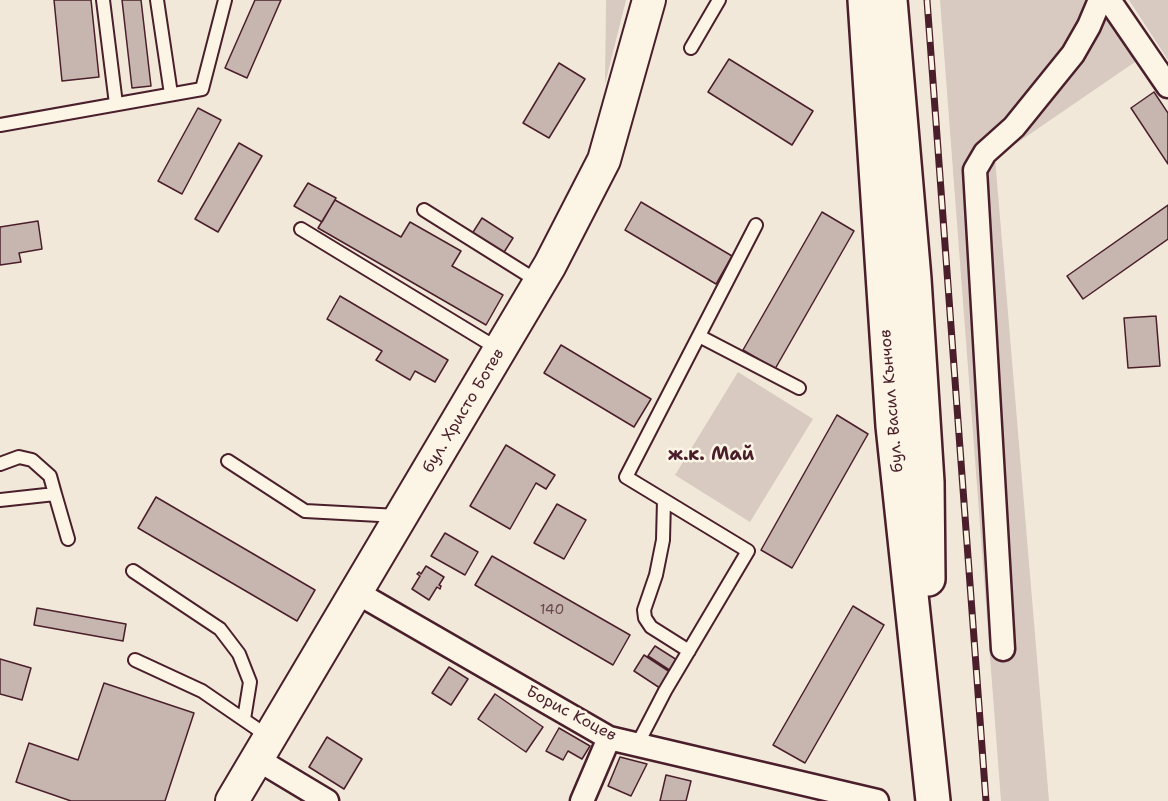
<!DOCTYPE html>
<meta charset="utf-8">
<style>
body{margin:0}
canvas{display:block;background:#f1e8da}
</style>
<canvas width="1168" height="801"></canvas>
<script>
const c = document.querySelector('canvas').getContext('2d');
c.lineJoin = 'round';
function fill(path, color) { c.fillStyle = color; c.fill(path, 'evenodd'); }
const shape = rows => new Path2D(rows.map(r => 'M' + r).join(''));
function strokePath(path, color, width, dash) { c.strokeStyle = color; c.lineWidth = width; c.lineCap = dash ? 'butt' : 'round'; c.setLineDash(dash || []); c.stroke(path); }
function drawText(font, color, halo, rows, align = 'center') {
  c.font = font + ' "Shantell Sans",sans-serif'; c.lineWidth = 5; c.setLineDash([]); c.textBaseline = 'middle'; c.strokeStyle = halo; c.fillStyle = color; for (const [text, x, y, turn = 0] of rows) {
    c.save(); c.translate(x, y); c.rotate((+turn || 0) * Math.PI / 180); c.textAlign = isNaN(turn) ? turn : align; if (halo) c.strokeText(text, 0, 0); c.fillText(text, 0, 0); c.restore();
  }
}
fill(shape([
 [606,0,626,0,605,84],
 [940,0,1099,0,1138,60,995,158,1049,801,1001,801],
 [1129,0,1168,0,1168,60],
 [738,372,813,419,750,522,675,475]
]), '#d8cac0');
const building = shape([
 [54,0,91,0,99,77,62,81,54,0],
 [122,0,141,0,151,86,132,88,122,0],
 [255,0,281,0,247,78,225,68,255,0],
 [729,59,813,111,792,145,708,92,729,59],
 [559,63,585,79,549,138,523,123,559,63],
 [1154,92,1168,113,1168,164,1131,108,1154,92],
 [198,108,221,120,182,194,158,181,198,108],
 [239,143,262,156,218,232,195,219,239,143],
 [308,183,336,198,322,222,294,206,308,183],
 [335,200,401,237,410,222,461,251,452,266,503,295,486,325,318,228,335,200],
 [641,202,732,256,716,284,625,230,641,202],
 [1168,205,1168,239,1083,299,1067,276,1168,205],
 [822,212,854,231,775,369,743,350,822,212],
 [482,218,513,238,501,257,470,237,482,218],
 [38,221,42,249,19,253,21,262,0,265,0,227,38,221],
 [340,296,448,360,435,382,415,371,410,380,376,360,382,351,327,319,340,296],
 [1156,316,1160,366,1128,368,1124,318,1156,316],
 [561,345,651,399,634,427,544,373,561,345],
 [837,415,868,434,792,568,761,550,837,415],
 [506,445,555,475,546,489,536,483,510,529,470,506,506,445],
 [156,497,315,590,297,621,138,528,156,497],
 [557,504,586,520,564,559,534,543,557,504],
 [445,533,478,552,465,575,431,556,445,533],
 [492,556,630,635,613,665,475,585,492,556],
 [426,566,444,577,439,585,441,586,440,589,437,587,429,600,412,589,420,576,417,574,419,572,421,574,426,566],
 [853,606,884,625,805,763,773,745,853,606],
 [37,608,126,624,123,641,34,625,37,608],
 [655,646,677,660,671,671,648,656,655,646],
 [644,655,673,674,663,690,634,671,644,655],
 [0,659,31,668,22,700,0,694,0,659],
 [449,667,468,679,451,705,432,693,449,667],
 [104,683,194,713,165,801,71,801,16,782,29,743,78,760,104,683],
 [495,694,543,727,526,752,478,719,495,694],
 [559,728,590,746,582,759,568,751,563,760,546,751,559,728],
 [327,737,362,759,344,789,309,767,327,737],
 [620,757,647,764,631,796,608,786,620,757],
 [666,775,691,781,686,801,660,801,666,775]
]);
fill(building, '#c7b6af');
strokePath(building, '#4a1f2b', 1.5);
const lane = shape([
 [103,0,116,104],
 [157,0,171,94],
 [691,48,719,0],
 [0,125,202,89,225,0],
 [424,210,539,282],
 [301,229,500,350],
 [699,336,799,388],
 [228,461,305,511,398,516],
 [0,464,19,457,32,460,50,476,55,494,0,500],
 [55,494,68,539],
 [664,500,663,540,656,575,644,610,645,618,651,627,689,651],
 [133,571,220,629,239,654,250,682,244,719],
 [135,660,202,691,269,737],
 [637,745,665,691,748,551,626,477,756,225]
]);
const street = shape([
 [1109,0,1168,86],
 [356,592,609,738,877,801],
 [1003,649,975,170,985,153,1014,127,1073,54,1089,26,1100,0],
 [257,759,327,801],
 [582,801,609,738]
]);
const secondary = shape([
 [232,801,550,265,604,160,649,0]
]);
const primary = shape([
 [865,0,893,426,933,801],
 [890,0,914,279,927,482,928,579]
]);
strokePath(lane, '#4a1f2b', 16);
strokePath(street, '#4a1f2b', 27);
strokePath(secondary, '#4a1f2b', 36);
strokePath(primary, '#4a1f2b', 38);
strokePath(lane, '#fcf5e5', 12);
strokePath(street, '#fcf5e5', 22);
strokePath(secondary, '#fcf5e5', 32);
strokePath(primary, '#fcf5e5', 33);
const rail = shape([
 [927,0,986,801]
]);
strokePath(rail, '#4a1f2b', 7);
strokePath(rail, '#fcf5e5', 4.5, [14]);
drawText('14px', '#69454c', null, [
 ["140",552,610]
]);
drawText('16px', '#4a1f2b', '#fcf5e5', [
 ["бул. Васил Кънчов",892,401,-95],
 ["бул. Христо Ботев",464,411,-59],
 ["Борис Коцев",571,714,28]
]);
drawText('bold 18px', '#4a1f2b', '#fcf5e5', [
 ["ж.к. Май",711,455]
]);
</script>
